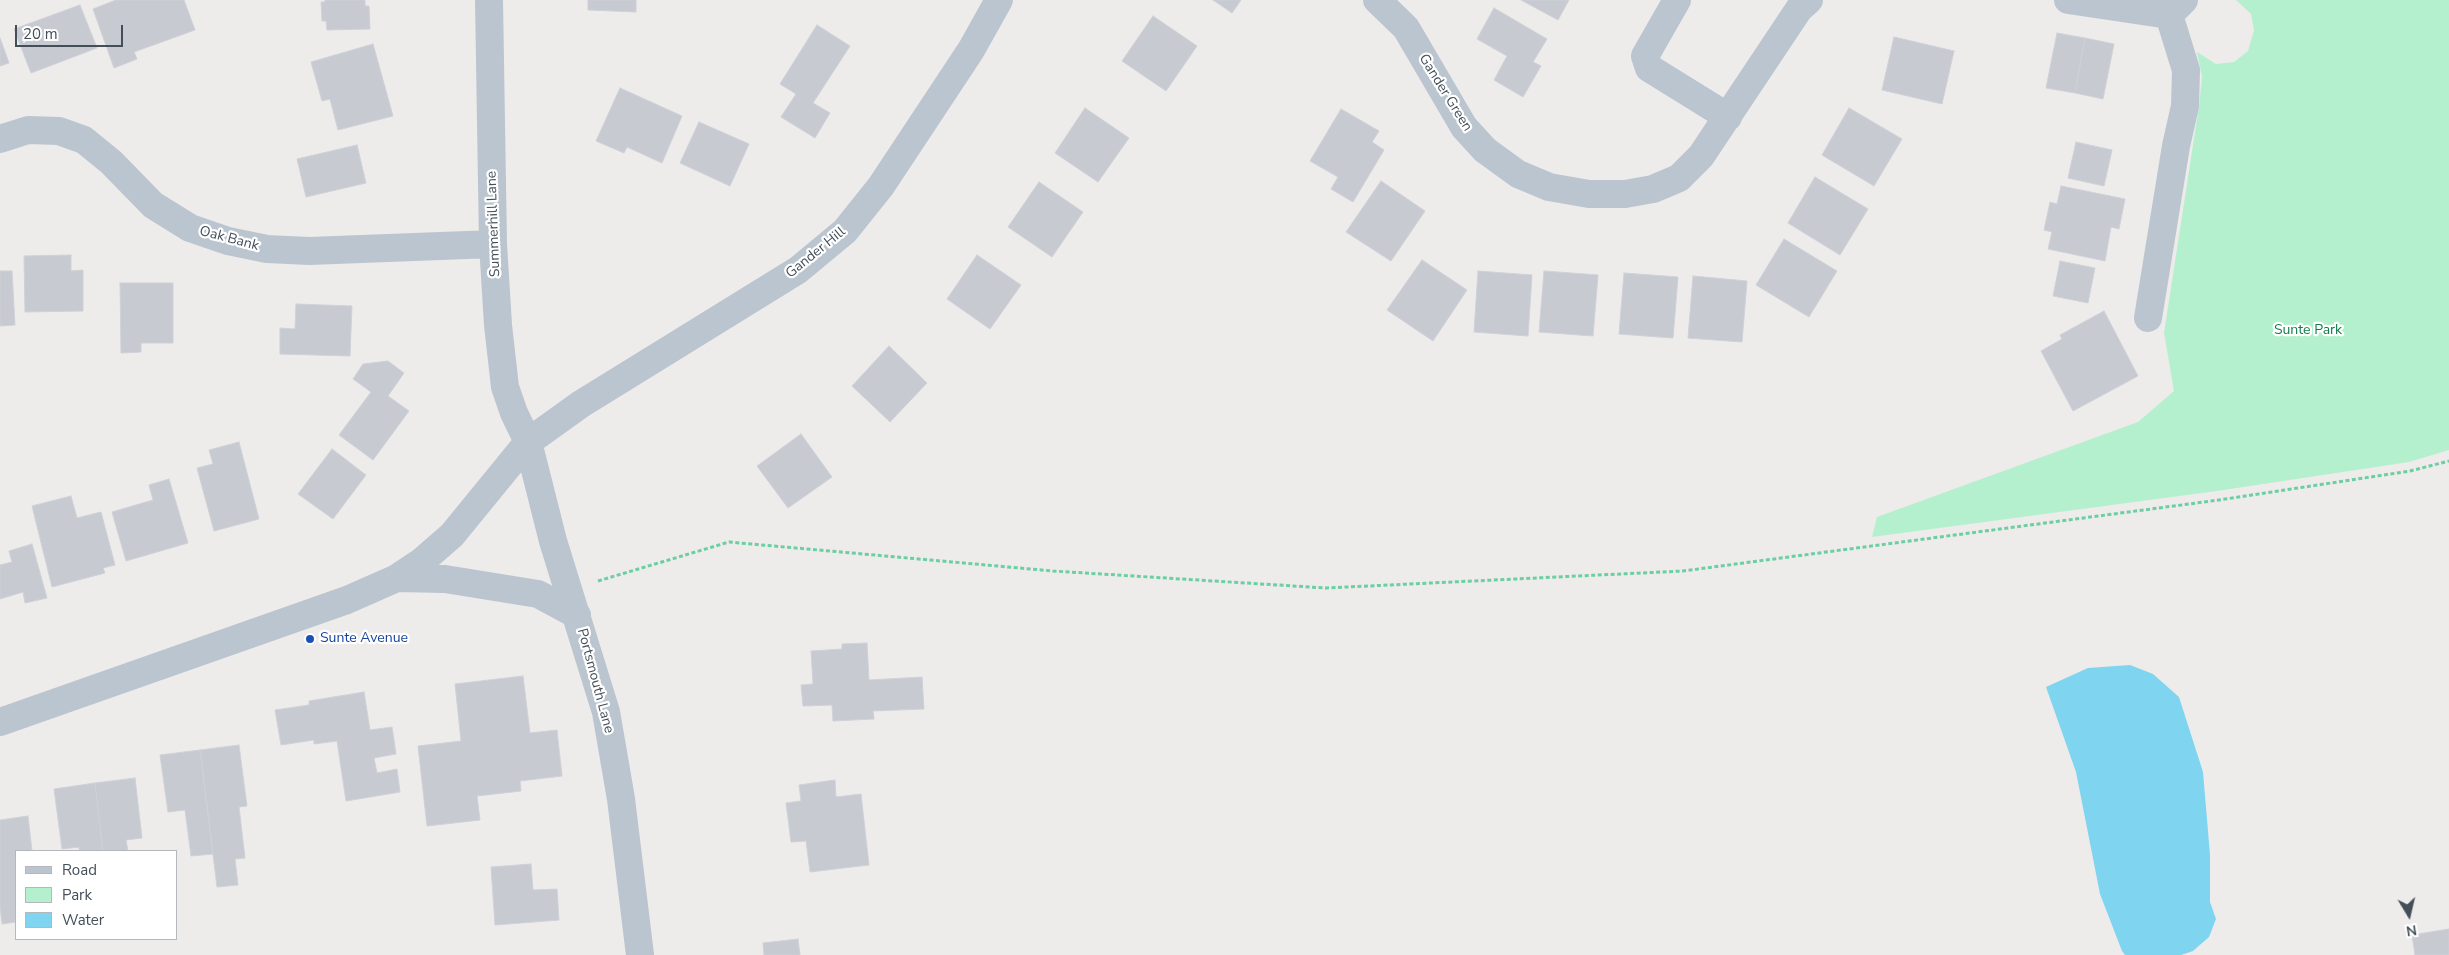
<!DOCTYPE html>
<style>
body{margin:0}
#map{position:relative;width:2449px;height:955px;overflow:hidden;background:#eeebeb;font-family:"Nunito Sans",sans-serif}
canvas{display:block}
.legend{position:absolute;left:15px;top:850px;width:162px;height:90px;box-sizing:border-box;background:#fff;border:1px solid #b4b8bd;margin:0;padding:6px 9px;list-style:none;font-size:15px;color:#434e59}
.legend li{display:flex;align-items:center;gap:10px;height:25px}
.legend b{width:25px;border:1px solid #b4b8bd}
.north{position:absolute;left:2384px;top:890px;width:50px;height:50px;-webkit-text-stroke:4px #fff;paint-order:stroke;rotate:171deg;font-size:14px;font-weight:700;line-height:20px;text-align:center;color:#434e59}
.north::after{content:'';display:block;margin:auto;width:18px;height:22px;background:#434e59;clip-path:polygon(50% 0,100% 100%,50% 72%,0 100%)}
.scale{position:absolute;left:15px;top:25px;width:108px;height:22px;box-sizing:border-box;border:2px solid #434e59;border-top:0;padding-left:6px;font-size:15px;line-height:18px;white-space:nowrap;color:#434e59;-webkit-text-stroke:4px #fff;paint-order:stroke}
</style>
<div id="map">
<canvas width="2449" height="955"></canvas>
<ul class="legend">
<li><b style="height:6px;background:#bbc5cf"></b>Road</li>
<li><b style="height:14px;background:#b5f0ce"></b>Park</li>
<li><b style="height:14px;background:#7fd4f0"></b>Water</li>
</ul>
<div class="north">N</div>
<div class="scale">20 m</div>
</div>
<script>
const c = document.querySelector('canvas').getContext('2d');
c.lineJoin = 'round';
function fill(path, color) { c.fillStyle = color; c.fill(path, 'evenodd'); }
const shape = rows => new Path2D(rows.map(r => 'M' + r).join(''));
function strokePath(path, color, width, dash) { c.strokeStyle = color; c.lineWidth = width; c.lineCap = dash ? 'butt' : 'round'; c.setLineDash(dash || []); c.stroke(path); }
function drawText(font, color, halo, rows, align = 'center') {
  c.font = font + ' "Nunito Sans",sans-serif'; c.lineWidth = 4.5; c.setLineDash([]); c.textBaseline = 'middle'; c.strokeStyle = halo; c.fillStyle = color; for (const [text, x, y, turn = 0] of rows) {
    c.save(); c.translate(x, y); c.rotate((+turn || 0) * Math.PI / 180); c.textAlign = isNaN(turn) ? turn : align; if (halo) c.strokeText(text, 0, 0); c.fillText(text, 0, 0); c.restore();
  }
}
fill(shape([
 [2236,0,2449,0,2449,450,2409,462,2217,491,1872,537,1877,517,2138,422,2174,391,2164,333,2199,106,2202,77,2197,52,2216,64,2234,62,2248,51,2254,30,2251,14]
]), '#b5f0ce');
fill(shape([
 [2130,665,2153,674,2179,697,2203,772,2210,855,2210,902,2216,919,2209,937,2193,951,2181,955,2125,955,2122,951,2100,894,2076,772,2046,687,2088,668]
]), '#7fd4f0');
const building = shape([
 [184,0,195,30,134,52,137,59,114,68,93,9,116,0,184,0],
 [325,0,365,0,365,6,369,6,370,29,327,30,326,21,322,21,321,2,325,2,325,0],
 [588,0,636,0,636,12,588,10,588,0],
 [1213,0,1241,0,1232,13,1213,0],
 [1521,0,1569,0,1558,20,1521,0],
 [80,5,97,48,31,73,14,29,80,5],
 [1494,8,1547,39,1533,62,1541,66,1523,97,1494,80,1507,56,1477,39,1494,8],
 [1153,16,1197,46,1166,91,1122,61,1153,16],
 [817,25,850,46,813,103,830,113,815,138,781,117,796,94,780,84,817,25],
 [2057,33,2085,38,2075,93,2046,88,2057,33],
 [1894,37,1954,51,1942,104,1882,90,1894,37],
 [0,38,9,63,0,66,0,38],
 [2085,38,2114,44,2103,99,2075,93,2085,38],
 [373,44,393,116,338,130,330,99,322,101,311,62,373,44],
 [620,88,682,116,662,163,627,147,624,153,596,141,620,88],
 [1085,108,1129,138,1098,182,1055,153,1085,108],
 [1849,108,1902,139,1874,186,1822,155,1849,108],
 [1341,109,1379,131,1372,142,1384,150,1353,202,1331,189,1338,177,1310,161,1341,109],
 [699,122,749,144,730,186,680,163,699,122],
 [2076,142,2112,150,2104,186,2068,178,2076,142],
 [357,145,366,183,306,197,297,159,357,145],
 [1815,177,1868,209,1840,255,1788,223,1815,177],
 [1381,181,1425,211,1391,261,1346,232,1381,181],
 [1039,182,1083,212,1052,257,1008,227,1039,182],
 [2061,186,2125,199,2119,229,2111,227,2105,261,2048,249,2052,232,2044,230,2050,202,2057,204,2061,186],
 [1784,239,1837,271,1809,317,1756,285,1784,239],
 [71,255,71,271,83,270,83,311,25,312,24,256,71,255],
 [977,255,1021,285,990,329,947,299,977,255],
 [1422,260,1467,290,1433,341,1387,310,1422,260],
 [2060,261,2095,268,2088,303,2053,296,2060,261],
 [0,271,12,271,15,325,0,326,0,271],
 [1478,271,1532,275,1528,336,1474,332,1478,271],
 [1544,271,1598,275,1593,336,1539,332,1544,271],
 [1624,273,1678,277,1673,338,1619,334,1624,273],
 [1693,276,1747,281,1742,342,1688,338,1693,276],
 [120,283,173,283,173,343,141,343,141,352,121,353,120,283],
 [296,304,352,306,350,356,280,354,280,328,295,329,296,304],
 [2104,311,2138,376,2073,411,2041,351,2062,339,2060,335,2104,311],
 [889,346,927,383,890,422,852,386,889,346],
 [388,361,404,373,388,396,409,411,373,460,339,435,371,392,353,379,363,364,388,361],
 [801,434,832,477,788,508,757,466,801,434],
 [239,442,259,519,214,531,197,468,213,464,209,450,239,442],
 [332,449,366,475,333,519,298,494,332,449],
 [169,479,188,543,126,561,112,512,153,500,149,485,169,479],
 [71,496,77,518,101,512,115,565,103,568,105,573,52,587,32,506,71,496],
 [32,544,47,598,25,603,23,592,0,599,0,565,12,562,9,551,32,544],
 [867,643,869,680,922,677,924,709,873,711,874,719,833,721,832,705,803,706,801,685,813,684,811,651,842,649,842,644,867,643],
 [523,676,530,733,557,730,562,776,520,781,521,791,477,796,480,820,427,826,418,746,461,741,455,684,523,676],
 [364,692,370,730,392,727,396,754,374,758,377,773,397,769,400,792,346,801,337,741,314,744,314,740,281,745,275,710,309,705,309,701,364,692],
 [239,745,247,806,239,807,245,858,235,859,238,885,217,887,200,750,239,745],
 [200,750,213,854,191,856,185,810,168,812,160,755,200,750],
 [135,778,142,838,126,840,128,851,103,851,95,783,135,778],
 [835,780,836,797,861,794,869,865,810,872,806,841,791,842,786,803,801,801,799,785,835,780],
 [95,783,103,851,79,851,79,847,62,849,54,789,95,783],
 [28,816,32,851,16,851,16,922,2,924,0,906,0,820,28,816],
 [531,864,533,890,557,889,559,920,495,925,491,867,531,864],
 [2449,929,2449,955,2415,955,2412,935,2449,929],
 [798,939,800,955,764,955,763,943,798,939]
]);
fill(building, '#c7cad1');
strokePath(building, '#ced1d7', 1);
strokePath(shape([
 [598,581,729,542,1053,571,1326,588,1683,571,2219,500,2410,471,2449,461]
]), '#6ccfa2', 3, [4, 2.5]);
strokePath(shape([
 [489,0,493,244,498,325,505,387,514,413,528,442,553,541,606,712,621,799,640,955],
 [1377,0,1406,28,1464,127,1485,150,1518,174,1549,187,1589,194,1625,194,1653,189,1679,178,1701,156,1799,9,1809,0],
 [1677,0,1645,56,1649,68,1728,117],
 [2068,0,2169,15],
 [0,139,28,130,59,131,84,140,111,162,153,205,190,228,228,241,267,249,309,251,493,244],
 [2148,318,2176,146,2185,106,2186,70,2169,15,2184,0],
 [397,578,445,579,538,594,577,615],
 [0,722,347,600,397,578,421,562,452,535,528,442,581,404,798,270,845,231,881,186,971,50,999,0]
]), '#bbc5cf', 28);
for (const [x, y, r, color] of [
 [310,639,5,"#1a4fb4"]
]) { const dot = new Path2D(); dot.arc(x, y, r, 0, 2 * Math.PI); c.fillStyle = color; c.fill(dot); strokePath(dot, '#fff', 2); }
drawText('14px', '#434e59', '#fff', [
 ["Gander Green",1445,93,58],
 ["Summerhill Lane",494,224,-92],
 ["Oak Bank",229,239,15],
 ["Gander Hill",816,253,-39],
 ["Portsmouth Lane",595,681,75]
]);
drawText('14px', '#117d4b', '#fff', [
 ["Sunte Park",2308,331]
]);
drawText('14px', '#164399', '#fff', [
 ["Sunte Avenue",320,639]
], 'left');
</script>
